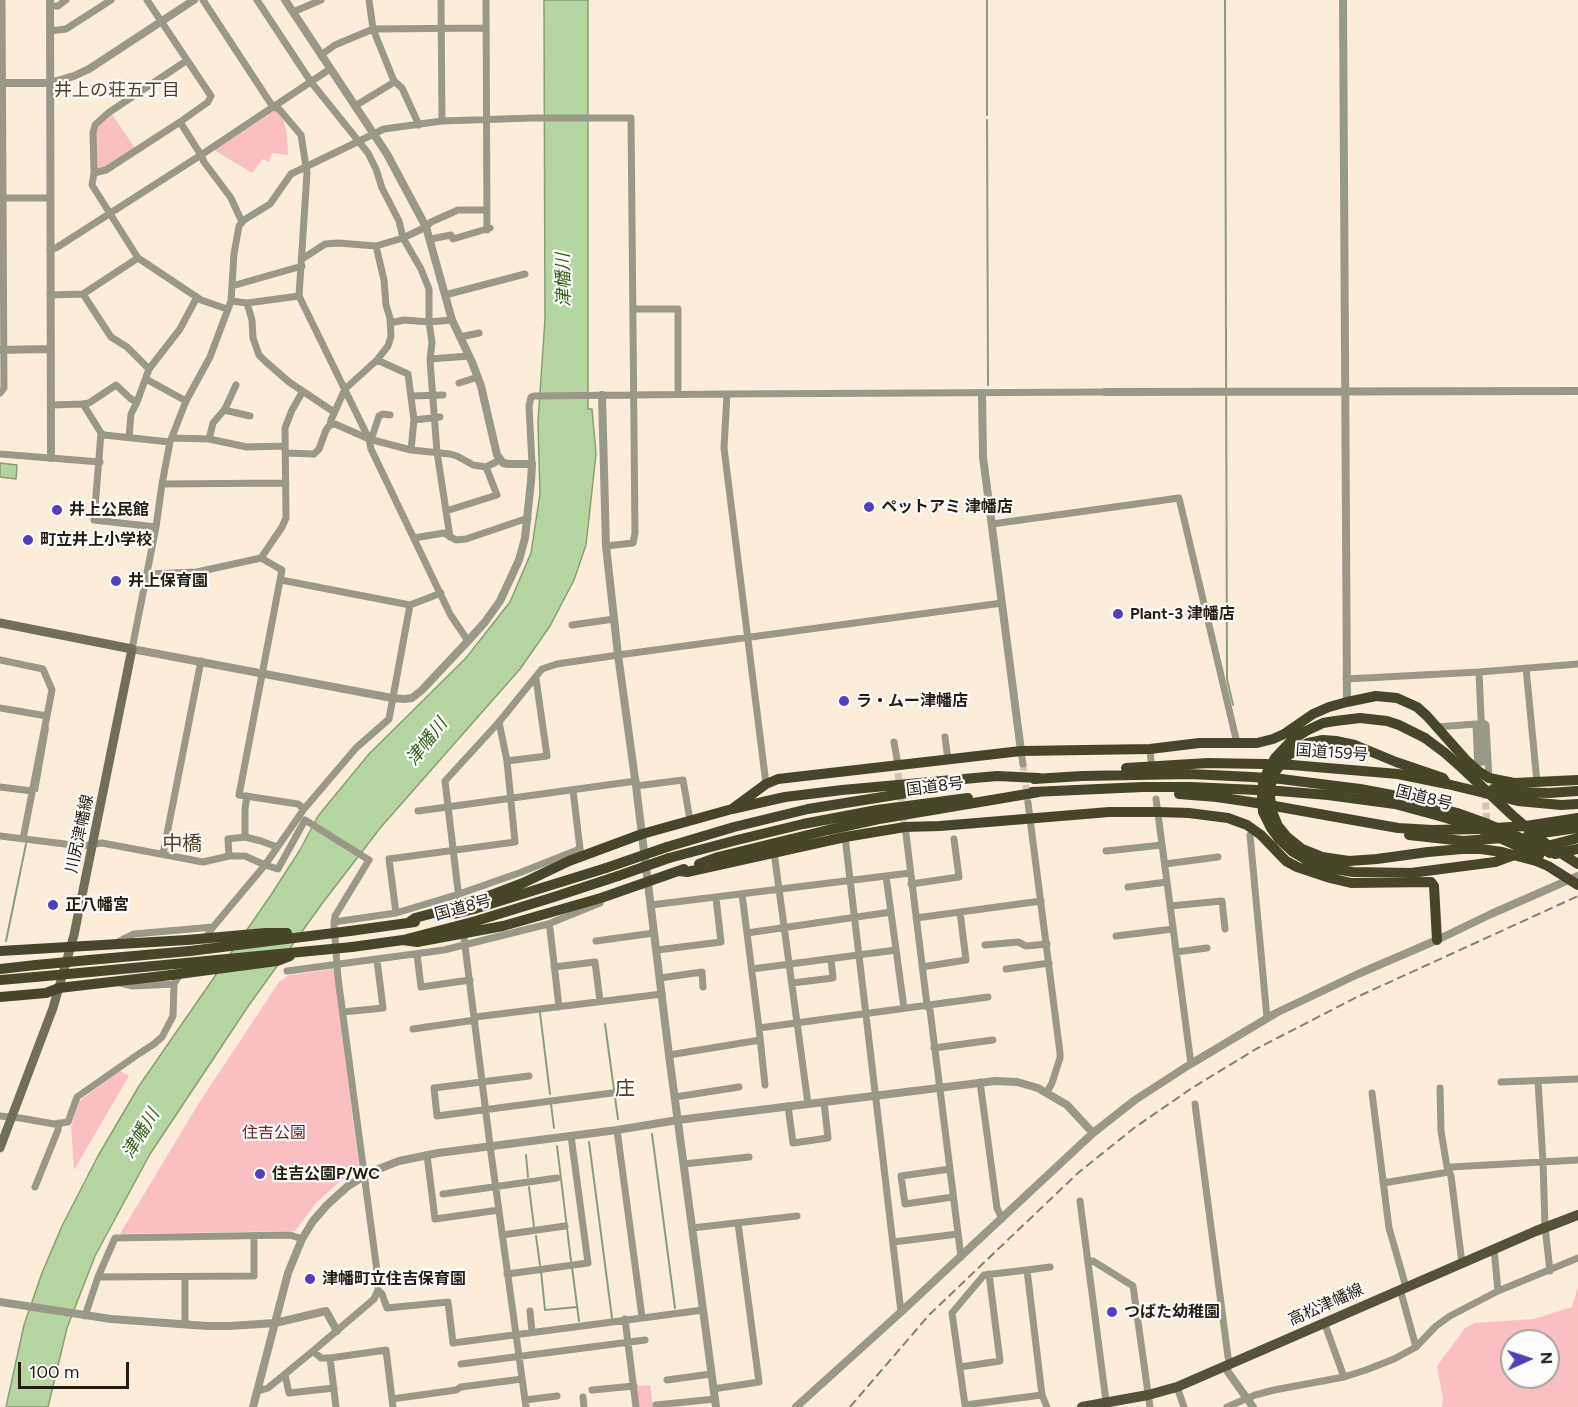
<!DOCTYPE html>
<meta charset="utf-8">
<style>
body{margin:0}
#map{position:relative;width:1578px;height:1407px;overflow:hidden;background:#fbedda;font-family:Figtree,sans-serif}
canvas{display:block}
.north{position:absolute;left:1500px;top:1329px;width:60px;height:60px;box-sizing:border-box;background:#fcfcfc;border:2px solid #a6a39e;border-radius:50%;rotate:87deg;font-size:16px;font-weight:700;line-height:24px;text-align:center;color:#261d12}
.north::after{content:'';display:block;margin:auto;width:21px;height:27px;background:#513fb7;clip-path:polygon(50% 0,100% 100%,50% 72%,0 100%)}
.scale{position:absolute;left:18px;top:1362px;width:111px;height:27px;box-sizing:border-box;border:3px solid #261d12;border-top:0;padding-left:8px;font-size:18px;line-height:21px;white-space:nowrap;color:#261d12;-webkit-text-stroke:4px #fcfcfc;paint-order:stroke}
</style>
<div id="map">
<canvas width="1578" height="1407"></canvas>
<div class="north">N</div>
<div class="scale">100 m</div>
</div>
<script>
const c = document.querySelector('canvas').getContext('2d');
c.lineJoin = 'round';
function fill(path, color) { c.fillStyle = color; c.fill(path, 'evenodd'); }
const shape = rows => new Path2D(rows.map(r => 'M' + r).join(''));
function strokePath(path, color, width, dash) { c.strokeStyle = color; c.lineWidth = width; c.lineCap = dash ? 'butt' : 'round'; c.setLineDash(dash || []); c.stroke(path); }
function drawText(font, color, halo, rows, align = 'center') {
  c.font = font + ' Figtree,"Noto Sans JP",sans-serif'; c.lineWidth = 4.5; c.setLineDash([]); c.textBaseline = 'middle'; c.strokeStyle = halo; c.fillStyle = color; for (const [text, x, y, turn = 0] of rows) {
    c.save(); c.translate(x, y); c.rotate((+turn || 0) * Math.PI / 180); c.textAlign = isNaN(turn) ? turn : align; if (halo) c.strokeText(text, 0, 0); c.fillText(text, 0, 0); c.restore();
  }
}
fill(shape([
 [276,110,283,118,287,135,288,155,272,153,269,162,263,159,252,173,214,150],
 [111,113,135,148,105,168,95,170,95,134,97,125],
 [334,969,359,1168,338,1183,317,1202,295,1231,120,1234,197,1106,279,982,289,975],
 [120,1071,129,1076,74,1170,71,1127,79,1101],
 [1578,1287,1578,1407,1442,1407,1443,1399,1437,1366,1465,1328,1475,1323,1534,1319,1572,1307],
 [1512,1341,1548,1341,1548,1377,1512,1377],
 [650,1385,653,1407,639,1407,637,1386]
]), '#fbbec2');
const water = shape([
 [544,0,588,0,588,409,592,409,596,454,586,545,574,580,550,626,520,669,381,827,324,901,249,1005,150,1154,95,1256,67,1328,48,1407,6,1407,24,1325,42,1273,62,1226,98,1156,139,1086,271,895,300,850,318,816,369,754,466,658,510,602,531,553,540,494,538,422,545,319,544,0],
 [0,463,17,465,16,479,0,477,0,463]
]);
fill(water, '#b5d6a1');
strokePath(water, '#8a9e76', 1.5);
strokePath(shape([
 [987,0,987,115],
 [1225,0,1227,679,1233,705],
 [987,120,988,385],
 [37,791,48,728],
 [6,941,26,844],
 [540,1013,550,1094],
 [605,1024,618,1119],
 [551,1104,554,1128],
 [652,1134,675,1308],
 [589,1142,612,1318],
 [557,1146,571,1261],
 [526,1155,528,1177],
 [529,1187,534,1227],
 [536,1236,540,1265],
 [572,1267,579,1321],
 [541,1271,545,1310,577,1307]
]), '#8a9e76', 2);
strokePath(shape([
 [1023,764,1028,803],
 [898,773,904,824],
 [1485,792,1487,825]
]), '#d0c3b2', 7, [7, 3.5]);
strokePath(shape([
 [203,0,273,107,279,109,301,135,307,173,299,296,369,439,371,449,450,614,468,641],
 [257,0,311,82,368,153,376,169,382,188,399,221,403,238,421,269,429,289,429,322,432,342,430,360,437,452,450,537],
 [441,0,442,121],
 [486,0,487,230],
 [50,6,58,6,66,0],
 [293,12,321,0],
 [50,31,66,29,111,0],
 [321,55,335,45,373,29,486,28],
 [186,61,108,113,95,125,93,133,94,173,92,185,138,258,201,300,227,309],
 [394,81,402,88,419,125],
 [355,106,391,84,394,81,373,29,369,0],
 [180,122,201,155,204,162,231,198,242,222],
 [94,173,106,170,180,122,208,102,211,96,147,0],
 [3,198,50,198],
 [431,239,451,235,453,239,490,228],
 [50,249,56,248,201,155,330,69],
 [302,259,325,244,338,243,376,246,403,238,426,227,431,222,458,210,487,210],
 [232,286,302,266],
 [83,294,111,337,127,347,149,369],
 [50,295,83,294,138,258],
 [445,295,525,274],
 [231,301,247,303,252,320,253,338,259,355,265,361,289,382,334,412],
 [247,303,299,296],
 [633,309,678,309,678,394],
 [390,323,404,320,429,322,452,320],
 [460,337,479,333],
 [430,359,469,356],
 [377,360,408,374,414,420,411,450],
 [146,379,186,401],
 [459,383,478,377],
 [0,393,4,388,2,0],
 [727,394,1105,392],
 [411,396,443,395],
 [83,404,101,433,94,520,156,527],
 [51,405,83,404,89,403,116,385,131,399,137,402,149,369,180,329,197,297],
 [224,410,250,416],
 [414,420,440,417],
 [330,425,331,420,345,389,377,360,388,346,391,336,390,318,386,305,384,280,376,246],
 [101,433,104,435,170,442],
 [129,437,131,414,137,402],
 [172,438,209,439,247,447,284,446],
 [209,439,213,423,225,409,236,385],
 [369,439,373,434,379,416,383,414,390,415],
 [286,453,314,454,319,449,326,430,330,425,335,424,369,439,411,450,450,454,457,456,473,465,486,467,500,460],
 [0,454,100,462],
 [532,464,529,406,531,397,534,396,727,394,724,448,766,784],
 [162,484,286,483],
 [446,511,497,495,486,467],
 [992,524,1179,498,1237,743],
 [414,538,444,533,456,540,466,539,528,518],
 [261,558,282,570,239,795,298,804,304,809],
 [147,574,197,572,261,558,282,527,286,518,285,428,292,410,303,391],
 [281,580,410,605],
 [572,625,614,619],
 [132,649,156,527,162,484,170,442,186,401,210,357,231,301,234,254,239,226,244,220,270,204,291,174,384,129,442,121,533,118,631,118,635,533,633,543,606,546],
 [0,660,43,669,52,690,23,839],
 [1526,668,1537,782],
 [1479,672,1483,762],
 [1346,679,1479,672,1578,664],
 [0,708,47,716],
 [1485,724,1486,725,1489,778],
 [1436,727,1476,724,1478,771],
 [945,737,948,760],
 [894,742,898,765],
 [1150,749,1151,761],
 [1021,751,1023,764],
 [507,761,547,756,536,679],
 [636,786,683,780,690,820],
 [0,787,32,791],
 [573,790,580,849],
 [1156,799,1191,1064],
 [1028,803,1060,1053,1060,1058,1052,1083,1047,1092],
 [418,811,636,781],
 [905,826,927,1005,930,1010,961,1257],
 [1254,829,1250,835,1267,1018],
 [0,836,81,846,102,843,203,862,229,856,245,856,265,865,278,869,305,820,369,860,335,916,334,925,338,978,377,1271,378,1290,374,1299,313,1351,268,1388,258,1391],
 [245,837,261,841,277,847],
 [845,837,901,1312],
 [1106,851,1162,845],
 [774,852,808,1104],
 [163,854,201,661],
 [229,856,228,839,245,837,245,809,247,796],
 [1165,864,1218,857],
 [886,876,904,1008],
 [911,884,959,877,954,839],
 [1128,887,1167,882],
 [742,894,759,1028,765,1085],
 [459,899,445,781,499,722,542,669,557,664,618,655,1002,603],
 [651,905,910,873],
 [1170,906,1222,901,1225,929],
 [396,913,389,859,515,842,507,761,499,722],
 [916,918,1041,901],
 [334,922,396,913,459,894,519,873,580,849,581,856],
 [548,924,550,929,559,1007],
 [747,933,891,912],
 [1116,936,1173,929],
 [464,938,491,1153,526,1407],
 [204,940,213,927,265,865,304,809,356,748,389,719,410,605,441,593],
 [596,941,654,933],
 [118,942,134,934,213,927],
 [985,945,1018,942,1026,946,1047,944],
 [657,950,721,942,716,898],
 [1176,952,1207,948],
 [417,954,421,987,470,980],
 [554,967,595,962,600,1001],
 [922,967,966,960,960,912],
 [752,969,896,950],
 [1006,969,1049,963],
 [287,971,444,950,548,924,600,903],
 [660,978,702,972,703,987],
 [120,983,133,986,174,984],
 [792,983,833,978,831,959],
 [343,1012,383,1008,377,960],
 [475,1017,662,994],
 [759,1028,988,997],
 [413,1029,475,1020],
 [934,1048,993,1040],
 [669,1055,760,1040],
 [529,1076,434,1088,437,1116,612,1093],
 [1538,1081,1543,1162,1545,1227,1550,1271],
 [980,1082,997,1208,1002,1219],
 [1501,1082,1578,1079],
 [1440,1088,1441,1131,1447,1167,1451,1176,1462,1263],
 [1372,1093,1389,1228,1406,1287],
 [675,1097,739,1087],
 [1195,1104,1228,1357,1230,1363],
 [788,1106,793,1143,828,1138,824,1102],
 [0,1116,20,1118,54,1124,68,1122,77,1097,140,1053,154,1044,162,1037,173,1016,174,984,180,974],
 [617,1130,642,1317],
 [427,1155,435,1219,499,1210],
 [684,1164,749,1157],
 [950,1169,901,1176,905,1204,953,1197],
 [1383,1183,1449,1172,1451,1167,1578,1160],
 [35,1187,58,1130,59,1123],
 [443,1194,557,1178],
 [1080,1201,1106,1401],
 [692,1228,797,1216],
 [502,1235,565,1226],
 [893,1242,958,1234],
 [1494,1249,1498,1291],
 [1088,1262,1093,1261,1133,1286,1150,1407],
 [1027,1270,1050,1267],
 [507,1274,588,1263,571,1136],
 [98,1277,254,1276,254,1236],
 [1400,1289,1416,1347],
 [378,1290,382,1294,387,1308,448,1302,453,1343,703,1310],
 [530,1311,532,1332],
 [85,1316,98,1277,115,1238,290,1235,302,1239],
 [625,1319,636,1407],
 [1324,1322,1344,1377],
 [185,1324,185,1277],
 [313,1351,321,1358,330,1358,386,1350,393,1407],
 [330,1358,336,1407],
 [461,1364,645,1340],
 [960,1367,1000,1361,989,1274],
 [285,1375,289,1393,334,1388],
 [667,1380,711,1374],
 [1177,1387,1184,1407],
 [713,1389,759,1382,738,1223],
 [592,1390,634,1386],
 [1042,1395,965,1405,952,1313,984,1275,1027,1270,1042,1395,1047,1407],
 [583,1397,584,1407],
 [392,1399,456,1390,461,1387,522,1379],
 [525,1400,557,1396],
 [656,1405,715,1399],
 [1227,1407,1255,1395,1274,1390,1344,1377,1366,1370,1394,1359,1416,1347,1436,1326,1450,1316,1498,1291,1578,1258]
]), '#999889', 7);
strokePath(shape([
 [50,0,51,458],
 [1343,0,1347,702],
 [0,83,50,83,74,76,89,69,194,0],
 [0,350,50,349],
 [1105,392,1578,391],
 [982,393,983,457,1021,751],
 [602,395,606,546,618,655,636,786,669,1055,716,1407],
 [132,649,392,698,404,699,412,698,422,690,468,641,485,622,500,601,519,560,525,538,531,481,532,464,508,464,503,463,497,455,481,386,472,362,452,320,426,227,387,154,285,0],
 [0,1302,111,1319,207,1326,230,1326,275,1323,326,1311,337,1331],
 [1226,1365,1228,1372,1253,1407],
 [253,1407,288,1273,302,1239,313,1221,327,1205,348,1186,371,1172,399,1161,438,1153,617,1130,678,1120,995,1081,1017,1082,1038,1088,1067,1105,1093,1133],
 [796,1407,901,1312,1093,1133,1135,1100,1189,1065,1276,1013,1358,974,1437,940,1491,914,1578,876]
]), '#999889', 8);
strokePath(shape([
 [0,623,132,649,74,935,53,1008,0,1148]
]), '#716f59', 9);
strokePath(shape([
 [1082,1407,1148,1395,1177,1387,1536,1231,1578,1215]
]), '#545237', 10);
strokePath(shape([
 [1425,738,1399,725,1387,721,1360,718,1335,721,1323,723,1306,731,1292,740,1275,758,1268,770,1263,784,1262,797,1263,812,1271,828,1279,839,1293,852,1310,862,1329,868,1353,872,1411,873,1495,862,1517,854],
 [1292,765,1398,774,1447,784,1518,801,1561,805,1578,804],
 [1126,768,1208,763,1264,764],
 [1034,779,1082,776,1190,774,1252,777],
 [1281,779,1360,789,1392,795,1457,813],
 [1493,789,1516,792,1549,793,1578,791],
 [1279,791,1328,795,1395,804,1443,817],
 [1032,792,1143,787,1191,787,1257,790],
 [1179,794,1217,797,1257,803],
 [1280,807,1398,828,1432,830,1479,829],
 [732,809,766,784,778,779,1021,751,1150,749,1199,743,1257,743,1273,739,1284,734,1313,714,1329,707,1347,702,1376,696,1397,698,1417,707,1427,716,1467,761,1478,771,1489,778,1514,783,1578,780],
 [1495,828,1526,826,1578,818],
 [1409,835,1463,841,1503,838],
 [1528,835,1578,828],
 [667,847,734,827,808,809,932,789],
 [1543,847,1578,838],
 [1428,852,1377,859,1349,861,1322,857,1302,849,1287,837,1278,826,1273,814,1270,797,1271,784,1276,771,1285,758,1297,749,1308,743,1323,740,1336,741,1355,745,1396,762,1443,778,1447,784],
 [1555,854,1578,849],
 [669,858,737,840,803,824,877,810,968,798],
 [699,864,718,857,828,830,879,819,1039,792],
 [679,871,687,872,845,837,905,827,940,826,1109,812,1158,812,1189,813,1228,818,1247,825,1261,835,1286,861,1297,867,1330,878,1351,883,1431,882,1434,886,1437,940],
 [454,914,474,909,606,868],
 [408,923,415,918,449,909,494,894,523,883,569,861,642,834,732,809,785,797,842,790,997,776,1039,778],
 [350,931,415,922],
 [403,940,417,942,503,926,601,898,684,869],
 [352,947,403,940,476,921,554,897,618,876],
 [0,951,187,940],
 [89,960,190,951],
 [0,969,36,965],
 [90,972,175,964],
 [0,980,35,977],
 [0,997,46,993,59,988,171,975]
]), '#484628', 10);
strokePath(shape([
 [850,1407,929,1315,1078,1173,1134,1128,1192,1088,1256,1049,1357,997,1578,896]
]), '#897e6f', 2, [9, 4.5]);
strokePath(shape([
 [1425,738,1445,753,1462,768,1512,815,1545,843,1578,864],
 [1264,764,1292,765],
 [1252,777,1281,779],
 [1257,790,1279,791],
 [1257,803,1280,807],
 [1457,813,1488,824,1528,841,1550,853],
 [1443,817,1478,828,1539,856],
 [1428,852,1462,849,1481,849,1502,852,1536,861,1548,866,1578,885],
 [606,868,667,847],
 [618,876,669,858],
 [187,940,265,933,287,933],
 [190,951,350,931],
 [175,964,352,947],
 [36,965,89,960],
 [171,975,277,961,290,956],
 [35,977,90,972]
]), '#484628', 10);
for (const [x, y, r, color] of [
 [869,507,6,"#513fb7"],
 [57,510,6,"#513fb7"],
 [28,540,6,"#513fb7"],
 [116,581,6,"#513fb7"],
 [1118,614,6,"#513fb7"],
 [844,701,6,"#513fb7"],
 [53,905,6,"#513fb7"],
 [260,1174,6,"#513fb7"],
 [310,1279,6,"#513fb7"],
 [1112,1312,6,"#513fb7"]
]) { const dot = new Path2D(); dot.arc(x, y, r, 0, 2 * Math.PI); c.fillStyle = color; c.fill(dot); strokePath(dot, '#fcfcfc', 2); }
drawText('bold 16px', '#261d12', '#fcfcfc', [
 ["ペットアミ 津幡店",881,507],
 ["井上公民館",69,510],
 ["町立井上小学校",40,540],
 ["井上保育園",128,581],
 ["Plant-3 津幡店",1130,614],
 ["ラ・ムー津幡店",856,701],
 ["正八幡宮",65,905],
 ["住吉公園P/WC",272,1174],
 ["津幡町立住吉保育園",322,1279],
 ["つばた幼稚園",1124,1312]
], 'left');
drawText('16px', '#261d12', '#fcfcfc', [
 ["国道159号",1332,753,4],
 ["国道8号",935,787,-7],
 ["国道8号",1424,798,14],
 ["川尻津幡線",80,834,-78],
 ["国道8号",463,908,-15],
 ["高松津幡線",1326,1305,-24]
]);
drawText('16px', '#6e202e', '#fcfcfc', [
 ["住吉公園",274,1133]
]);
drawText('18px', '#523f25', '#fcfcfc', [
 ["井上の荘五丁目",117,91]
]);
drawText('italic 18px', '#365d14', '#fcfcfc', [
 ["津幡川",564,280,-91],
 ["津幡川",427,742,-52],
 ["津幡川",141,1134,-59]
]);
drawText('20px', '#523f25', '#fcfcfc', [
 ["中橋",182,844],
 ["庄",625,1089]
]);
</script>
